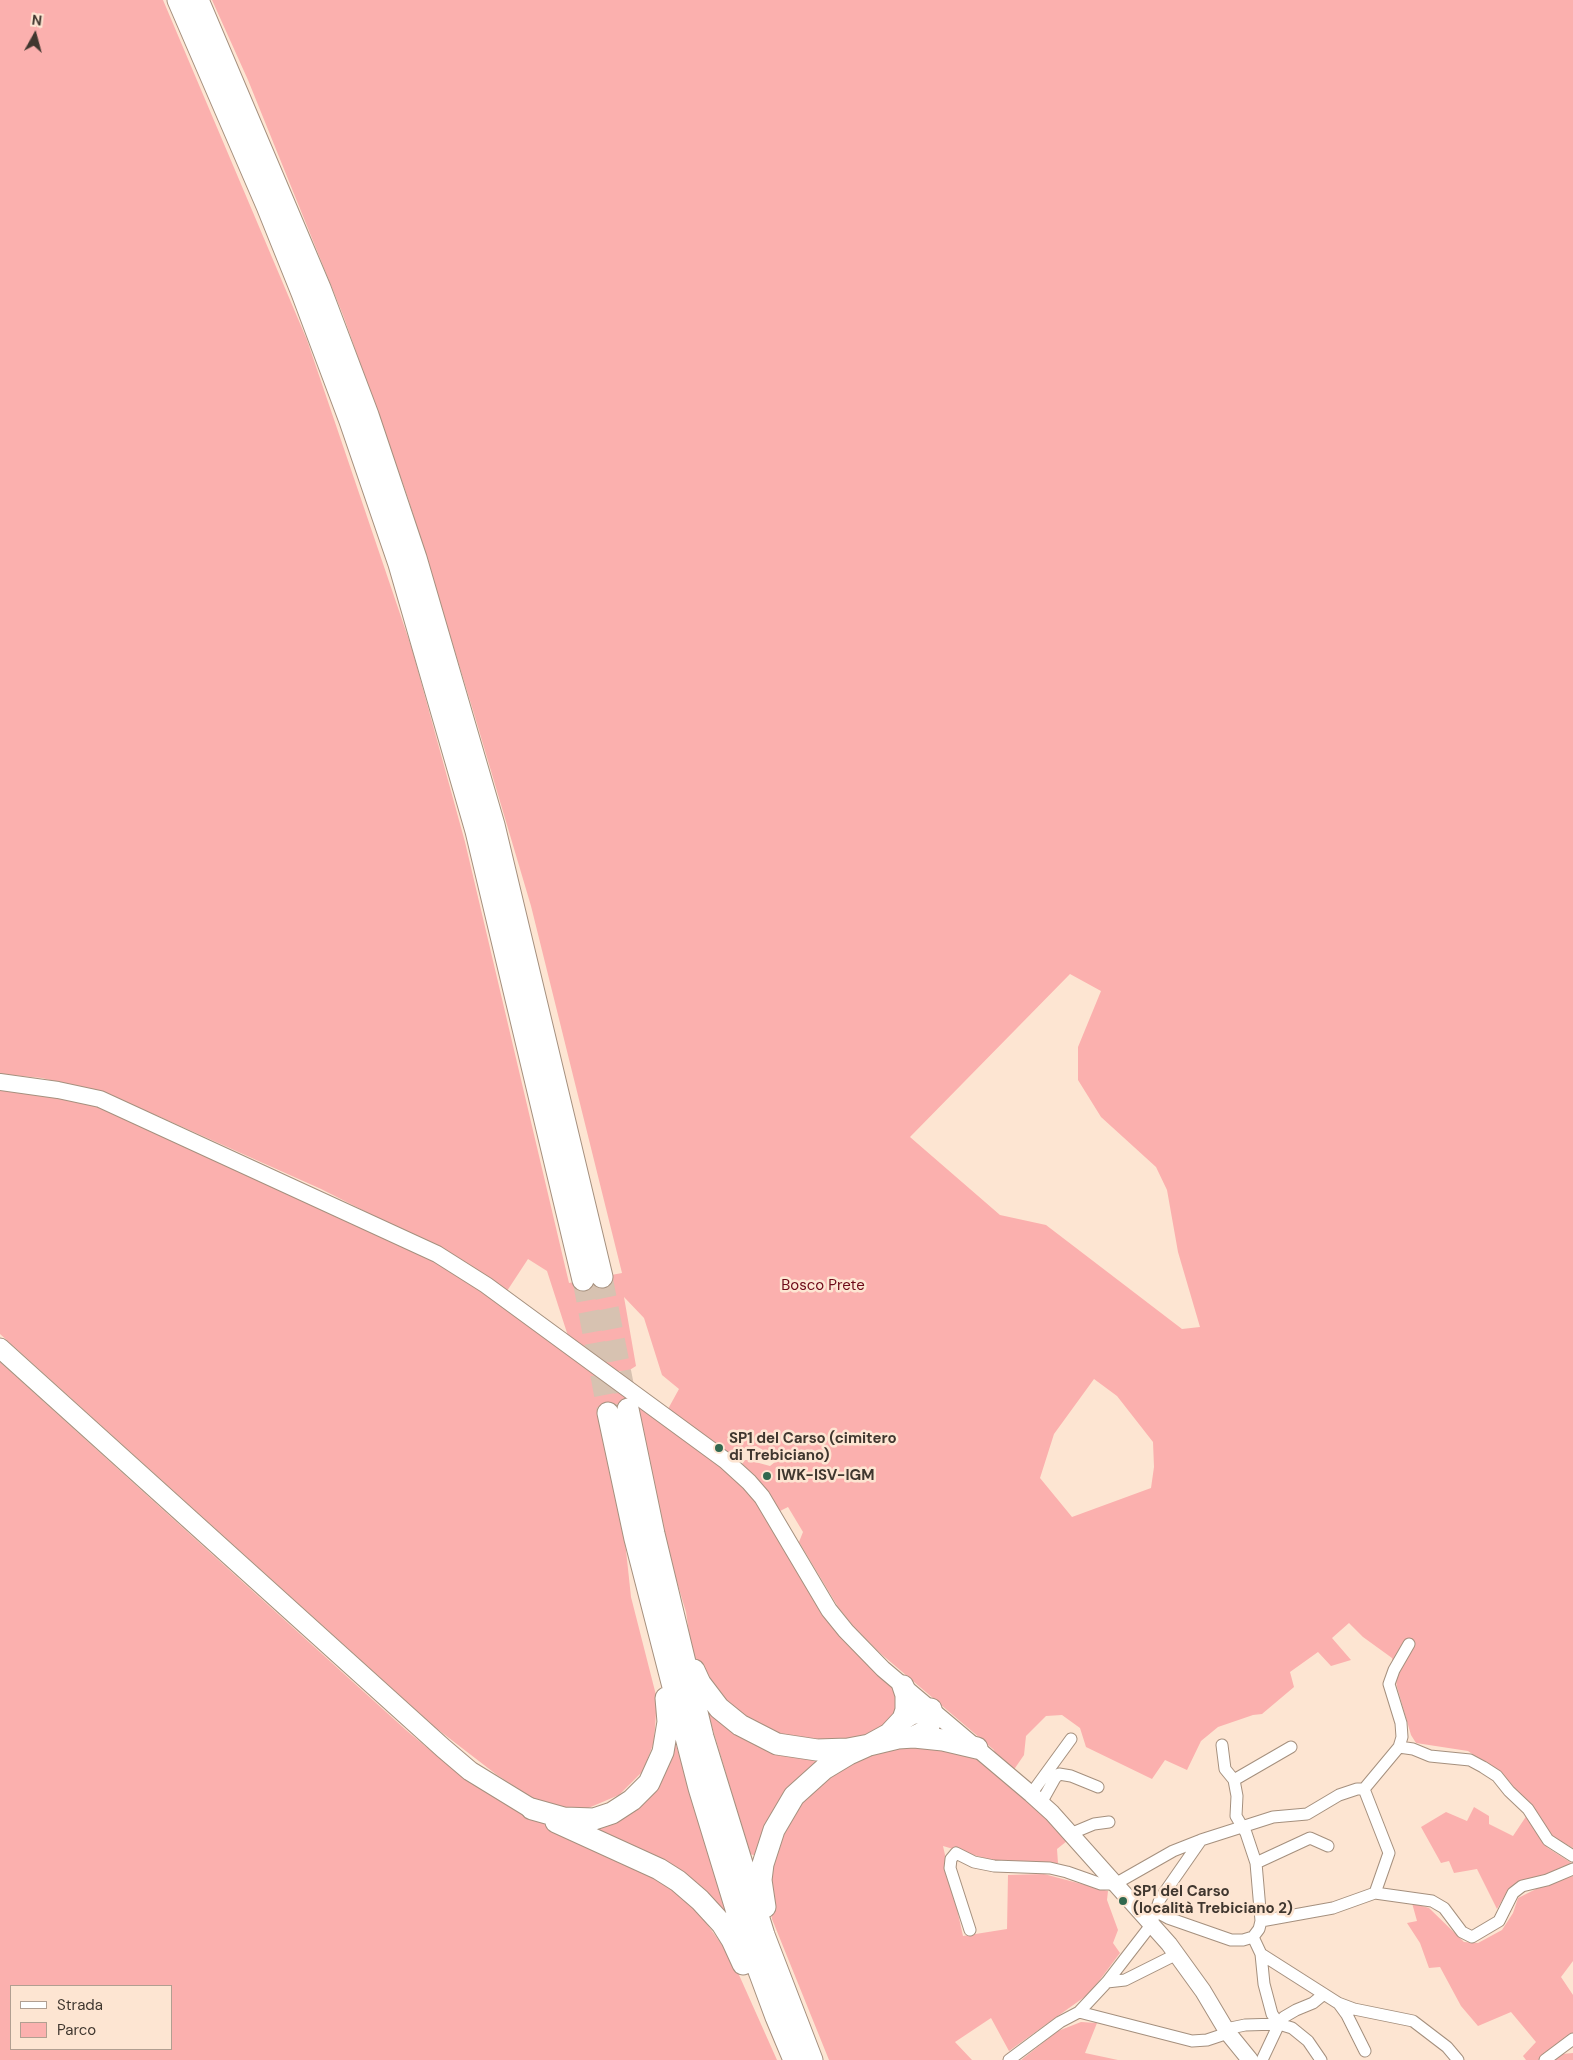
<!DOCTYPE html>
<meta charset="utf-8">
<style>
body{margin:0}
#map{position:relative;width:1573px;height:2060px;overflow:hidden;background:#fde5d2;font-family:"DM Sans",sans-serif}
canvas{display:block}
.legend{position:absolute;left:10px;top:1985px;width:162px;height:65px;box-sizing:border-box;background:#fde5d2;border:1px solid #b19f91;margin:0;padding:6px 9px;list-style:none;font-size:15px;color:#40372f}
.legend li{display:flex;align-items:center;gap:10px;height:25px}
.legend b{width:25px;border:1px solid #b19f91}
.north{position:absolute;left:10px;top:10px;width:50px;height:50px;-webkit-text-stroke:4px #fde5d2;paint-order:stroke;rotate:7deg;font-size:14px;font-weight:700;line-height:20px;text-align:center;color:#40372f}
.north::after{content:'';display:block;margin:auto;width:18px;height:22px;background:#40372f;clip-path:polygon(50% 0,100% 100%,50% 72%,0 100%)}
</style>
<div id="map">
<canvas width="1573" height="2060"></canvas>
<ul class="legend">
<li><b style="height:6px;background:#fff"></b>Strada</li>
<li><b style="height:14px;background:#fbb0ae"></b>Parco</li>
</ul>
<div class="north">N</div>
</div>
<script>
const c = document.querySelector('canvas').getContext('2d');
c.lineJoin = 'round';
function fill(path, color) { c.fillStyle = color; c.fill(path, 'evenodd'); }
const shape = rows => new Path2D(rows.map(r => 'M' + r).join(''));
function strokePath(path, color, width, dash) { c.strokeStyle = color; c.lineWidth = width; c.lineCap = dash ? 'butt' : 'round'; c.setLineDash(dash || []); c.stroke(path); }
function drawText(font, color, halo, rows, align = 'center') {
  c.font = font + ' "DM Sans",sans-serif'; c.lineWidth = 5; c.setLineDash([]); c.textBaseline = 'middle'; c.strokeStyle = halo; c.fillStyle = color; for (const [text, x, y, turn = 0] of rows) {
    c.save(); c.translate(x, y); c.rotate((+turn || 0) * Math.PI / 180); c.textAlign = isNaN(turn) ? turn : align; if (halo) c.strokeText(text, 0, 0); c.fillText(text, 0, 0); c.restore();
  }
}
fill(shape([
 [0,0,163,0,307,340,412,649,465,842,569,1283,622,1273,531,906,475,717,408,498,343,315,248,80,212,0,1573,0,1573,1848,1553,1837,1532,1806,1503,1776,1468,1751,1416,1743,1411,1735,1397,1687,1392,1658,1363,1637,1349,1623,1332,1638,1351,1660,1331,1666,1318,1652,1290,1672,1294,1687,1262,1714,1253,1715,1218,1727,1201,1741,1187,1770,1165,1760,1152,1779,1086,1747,1080,1728,1062,1715,1046,1716,1026,1736,1024,1755,1013,1771,995,1755,994,1750,880,1653,854,1627,838,1607,799,1542,803,1532,788,1507,778,1512,766,1492,742,1464,745,1460,748,1460,770,1466,775,1462,770,1454,756,1446,729,1452,721,1449,668,1409,679,1389,662,1375,644,1318,624,1297,636,1366,628,1371,616,1371,568,1336,547,1271,528,1259,507,1291,467,1263,321,1189,158,1116,87,1089,42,1078,0,1074],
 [1070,974,1101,991,1078,1047,1078,1080,1101,1117,1156,1167,1167,1190,1178,1252,1200,1327,1182,1329,1046,1225,1000,1215,910,1137],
 [1094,1379,1117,1396,1153,1442,1154,1467,1151,1488,1072,1517,1040,1478,1054,1434],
 [0,1089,55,1096,96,1105,449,1267,740,1480,891,1682,899,1702,892,1722,863,1738,803,1743,741,1719,696,1663,691,1646,686,1612,670,1559,625,1541,631,1597,657,1699,654,1742,643,1771,619,1795,586,1809,555,1808,531,1797,497,1775,436,1728,0,1334],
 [0,1362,406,1730,443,1761,529,1816,571,1838,641,1869,691,1902,731,1957,777,2060,0,2060],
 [11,1986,171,1986,171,2049,11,2049],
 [707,1710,824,1755,757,1856,750,1854],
 [673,1735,730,1923,580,1826,616,1821],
 [903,1745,972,1753,1027,1799,1067,1841,1057,1849,1058,1863,1001,1863,943,1846,963,1936,1007,1929,1008,1875,1044,1874,1108,1891,1107,1900,1118,1930,1113,1943,1120,1953,1090,1993,1009,2051,991,2018,955,2042,972,2060,829,2060,772,1919,768,1888,786,1818,841,1765],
 [1474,1807,1489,1816,1489,1824,1513,1836,1527,1815,1539,1836,1548,1848,1573,1864,1506,1894,1497,1909,1477,1869,1454,1873,1449,1861,1441,1863,1421,1827,1446,1812,1467,1821],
 [1573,1876,1573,1961,1561,1977,1573,1995,1573,2033,1559,2046,1538,2060,1526,2060,1523,2056,1536,2042,1511,2012,1478,2026,1461,2006,1440,1967,1429,1968,1420,1943,1407,1923,1417,1921,1412,1903,1429,1908,1464,1942,1478,1943,1502,1930,1513,1913,1518,1898,1540,1887],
 [1081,2022,1097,2023,1085,2053,1118,2060,1021,2060,1058,2031],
 [1573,2053,1573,2060,1552,2060,1562,2054]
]), '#fbb0ae');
strokePath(shape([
 [602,1277,628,1409],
 [583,1280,608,1413]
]), '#d7c2b1', 21, [21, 11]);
const minor = shape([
 [1222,1745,1225,1769,1234,1780,1237,1796,1236,1816,1246,1833,1256,1863,1261,1921],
 [1399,1747,1413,1749,1430,1756,1470,1760,1483,1767,1497,1776,1509,1791,1528,1809,1548,1840,1573,1856],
 [1234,1780,1291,1747],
 [1031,1794,1071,1739],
 [1041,1803,1055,1778,1059,1774,1071,1776,1098,1787],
 [1070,1834,1094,1824,1109,1822],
 [1256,1863,1310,1838,1328,1846],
 [1375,1893,1432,1901,1444,1908,1462,1932,1472,1937,1499,1921,1513,1893,1522,1886,1547,1880,1573,1869],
 [1155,1911,1168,1918,1231,1940,1243,1940,1253,1937],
 [970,1930,950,1868,951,1859,956,1853,974,1862,994,1866,1050,1868,1067,1872,1101,1884,1115,1884,1173,1851,1201,1840],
 [1261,1954,1338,2003,1354,2009,1413,2021,1447,2047,1458,2060],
 [1107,1982,1125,1980,1177,1954],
 [1339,2004,1347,2015,1365,2051],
 [1079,2012,1192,2041,1207,2040,1228,2033],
 [1226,2029,1245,2025,1279,2024],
 [1009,2060,1060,2022,1079,2012,1107,1982,1151,1925,1160,1899,1201,1840,1273,1817,1307,1814,1339,1795,1357,1789,1364,1789,1399,1747,1402,1737,1401,1723,1389,1684,1394,1670,1409,1644],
 [1262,2060,1279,2024,1284,2017,1296,2010,1313,2003,1324,1994],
 [1321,2060,1308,2041,1292,2028,1279,2024,1272,2014,1264,1984,1261,1954,1253,1937,1259,1929,1261,1921,1333,1908,1375,1893,1389,1853,1364,1789],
 [1545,2060,1573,2039]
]);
const secondary = shape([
 [0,1082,58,1090,100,1099,437,1254,486,1285,726,1461,749,1482,762,1497,829,1610,846,1631,883,1669,1031,1794,1052,1813,1169,1944,1203,1991,1228,2033,1250,2060]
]);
const primary = shape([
 [0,1348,443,1748,470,1771,532,1809]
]);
const motorway = shape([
 [178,0,267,206,302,293,350,421,399,564,476,831,583,1280],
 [198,0,320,288,368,415,416,558,494,825,602,1277],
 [628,1409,654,1534,703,1737,764,1935,812,2060],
 [608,1413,635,1539,699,1788,736,1909,776,2017,794,2060],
 [694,1670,700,1683,719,1708,740,1725,777,1744,817,1750,848,1749,869,1745,889,1734,903,1719,906,1710,906,1695,903,1686],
 [903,1719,911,1714,931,1709,932,1718,928,1728,924,1732,914,1737],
 [532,1809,564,1818,594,1819,612,1813,632,1800,649,1783,663,1752,668,1722,666,1698],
 [556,1822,659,1869,678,1881,700,1900,722,1924,732,1940,743,1964],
 [765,1907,761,1880,763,1864,774,1830,794,1796,824,1769,849,1754,869,1745,898,1738,914,1737,943,1740,977,1748]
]);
strokePath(minor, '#a5907e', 13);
strokePath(secondary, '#a5907e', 18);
strokePath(primary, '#a5907e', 21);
strokePath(motorway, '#a5907e', 23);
strokePath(minor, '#fff', 11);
strokePath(secondary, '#fff', 16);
strokePath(primary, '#fff', 19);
strokePath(motorway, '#fff', 21);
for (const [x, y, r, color] of [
 [719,1448,5,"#31684f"],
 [767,1476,5,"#31684f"],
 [1123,1901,5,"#31684f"]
]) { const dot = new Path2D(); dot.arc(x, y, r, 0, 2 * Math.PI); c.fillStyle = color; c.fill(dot); strokePath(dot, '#fde5d2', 2); }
drawText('15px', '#6e0a18', '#fde5d2', [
 ["Bosco Prete",823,1286]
]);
drawText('bold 15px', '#40372f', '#fde5d2', [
 ["SP1 del Carso (cimitero",729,1439],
 ["di Trebiciano)",729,1456],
 ["IWK-ISV-IGM",777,1476],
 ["SP1 del Carso",1133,1892],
 ["(località Trebiciano 2)",1133,1909]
], 'left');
</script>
